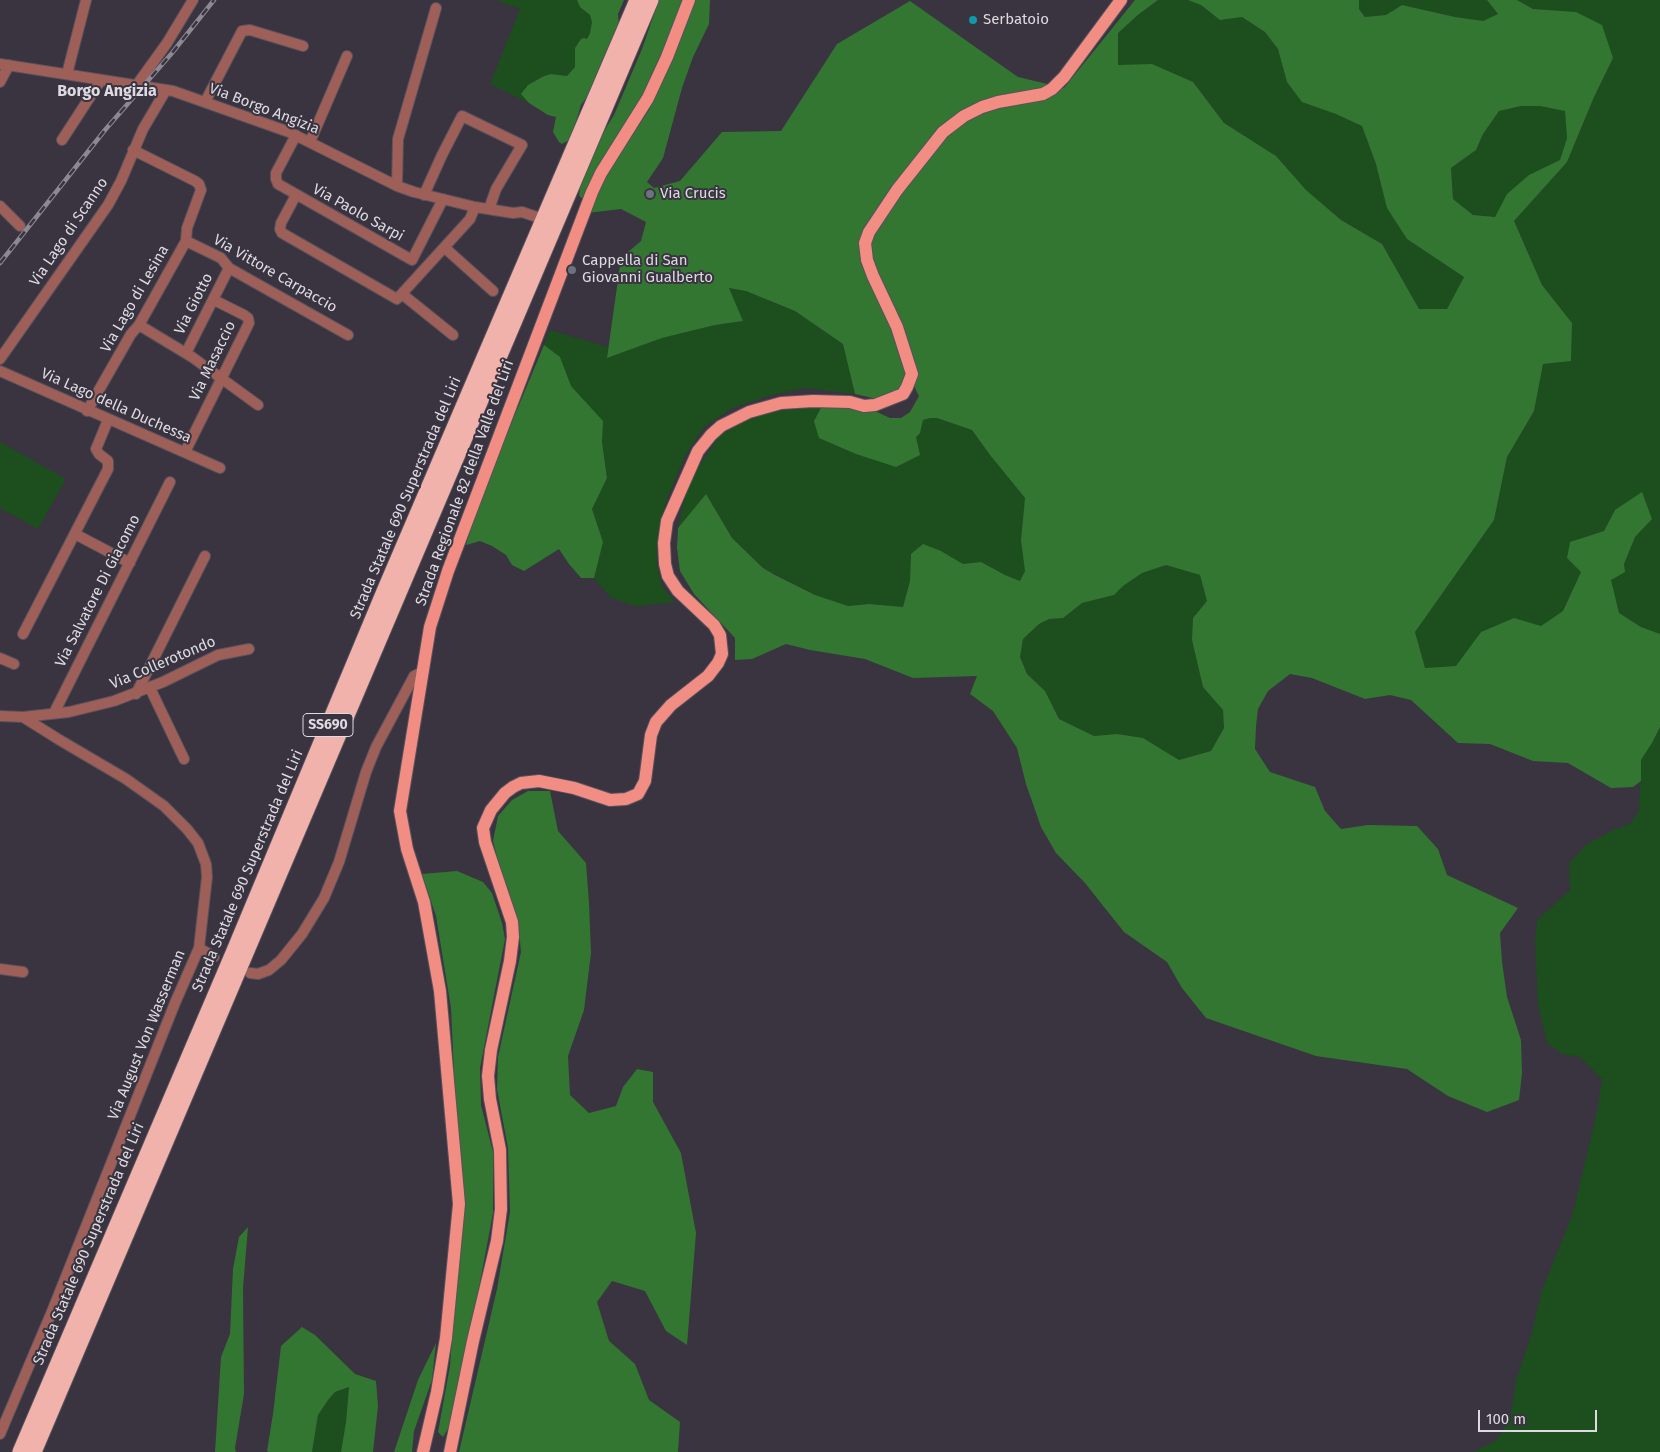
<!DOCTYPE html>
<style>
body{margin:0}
#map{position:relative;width:1660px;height:1452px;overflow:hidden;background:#393440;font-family:"Fira Sans",sans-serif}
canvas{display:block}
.scale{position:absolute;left:1478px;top:1410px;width:119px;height:22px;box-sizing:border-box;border:2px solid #dddae1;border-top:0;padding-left:6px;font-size:15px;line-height:18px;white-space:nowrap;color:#dddae1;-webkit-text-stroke:4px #393440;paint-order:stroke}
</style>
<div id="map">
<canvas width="1660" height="1452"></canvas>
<div class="scale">100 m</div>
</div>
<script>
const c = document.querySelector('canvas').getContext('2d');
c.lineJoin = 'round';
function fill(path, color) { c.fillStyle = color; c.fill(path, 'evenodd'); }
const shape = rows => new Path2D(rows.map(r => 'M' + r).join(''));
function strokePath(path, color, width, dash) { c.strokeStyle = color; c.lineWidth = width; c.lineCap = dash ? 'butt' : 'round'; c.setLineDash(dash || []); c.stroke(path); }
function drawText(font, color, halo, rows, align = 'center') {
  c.font = font + ' "Fira Sans",sans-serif'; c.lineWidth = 4; c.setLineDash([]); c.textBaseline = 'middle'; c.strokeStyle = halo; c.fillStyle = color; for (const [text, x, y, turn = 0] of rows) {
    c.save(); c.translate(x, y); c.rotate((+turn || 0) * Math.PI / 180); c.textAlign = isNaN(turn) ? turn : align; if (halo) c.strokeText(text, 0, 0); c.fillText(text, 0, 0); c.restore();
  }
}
fill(shape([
 [496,0,577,0,580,7,590,14,592,22,590,33,586,40,576,45,575,48,575,67,567,76,551,74,544,76,528,85,529,103,539,108,490,84,520,9],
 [1158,0,1188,0,1201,5,1220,20,1242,17,1265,32,1278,49,1287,82,1336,114,1362,126,1376,164,1407,239,1464,277,1447,309,1419,309,1382,244,1341,220,1306,190,1276,156,1224,123,1193,82,1118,65,1118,33,1139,14],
 [1359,0,1487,0,1498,14,1483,21,1455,17,1402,5,1386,15,1365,17,1359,9],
 [1517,0,1660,0,1660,634,1641,627,1619,613,1610,580,1624,565,1635,537,1652,519,1615,510,1604,531,1587,536,1567,558,1581,572,1563,611,1541,626,1514,618,1481,632,1457,666,1425,668,1415,632,1494,520,1507,457,1534,411,1543,364,1571,360,1572,323,1542,285,1514,221,1567,162,1594,97,1613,58,1576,12,1533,9],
 [1521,106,1540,106,1565,110,1567,138,1560,160,1547,166,1507,194,1496,217,1473,215,1453,199,1451,168,1476,150,1483,134,1499,111],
 [729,287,746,291,795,311,843,344,855,394,806,388,772,395,732,408,703,428,685,456,667,499,658,533,657,563,662,586,675,602,635,606,611,598,594,578,603,542,592,509,607,478,602,442,602,421,571,386,560,357,544,345,550,330,608,347,607,358,662,338,715,325,742,321],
 [822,406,916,437,920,433,923,420,930,418,937,418,972,430,990,455,1025,498,1021,540,1025,571,1020,581,1005,575,981,562,963,564,941,551,911,554,910,581,903,607,869,604,848,606,815,595,763,568,732,538,706,494,678,528,686,491,699,466,719,437,745,419,777,411],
 [0,442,66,479,38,529,0,508],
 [1166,565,1200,575,1207,601,1193,618,1192,640,1203,687,1223,710,1224,728,1211,751,1179,760,1143,738,1117,734,1094,736,1059,719,1045,692,1027,674,1020,657,1023,639,1039,624,1049,619,1063,618,1082,603,1114,595,1123,586,1142,573],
 [1660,727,1660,1452,1473,1452,1495,1441,1510,1421,1516,1380,1532,1333,1541,1293,1573,1213,1598,1107,1602,1079,1580,1057,1562,1054,1547,1043,1538,1005,1535,942,1537,920,1570,890,1569,863,1587,844,1615,829,1630,824,1639,811,1641,760,1652,743],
 [349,1387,346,1422,341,1452,312,1452,318,1415,328,1400,335,1392]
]), '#1d4e1d');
fill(shape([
 [577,0,624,0,618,14,619,26,591,91,581,105,571,139,562,144,559,142,553,132,556,117,548,115,529,103,521,94,528,85,544,76,551,74,567,76,575,67,575,48,581,39,584,38,587,39,590,33,592,22,590,15,580,7],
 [659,0,683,0,661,56,657,62,655,73,629,125,602,160,595,170,584,197,581,198,579,195,581,183,604,131,614,115,642,49],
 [695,0,710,0,709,24,693,57,682,88,663,158,647,182,654,188,680,181,722,132,781,131,837,44,910,1,1018,77,1064,88,1135,0,1158,0,1139,14,1118,33,1118,65,1152,64,1193,82,1224,123,1276,156,1306,190,1341,220,1382,244,1419,309,1447,309,1464,277,1407,239,1387,208,1376,164,1362,126,1336,114,1302,102,1287,82,1278,49,1265,32,1242,17,1220,20,1201,5,1188,0,1359,0,1359,9,1365,17,1386,15,1402,5,1455,17,1483,21,1498,14,1487,0,1517,0,1533,9,1576,12,1602,25,1613,58,1594,97,1567,162,1514,221,1542,285,1572,323,1571,361,1543,364,1534,411,1507,457,1494,520,1415,632,1425,668,1456,666,1481,632,1514,618,1541,626,1563,611,1581,572,1567,558,1570,542,1604,531,1615,510,1642,492,1652,519,1635,537,1624,564,1625,572,1611,580,1619,613,1641,627,1660,634,1660,727,1652,743,1641,760,1641,781,1633,787,1611,788,1568,763,1533,761,1490,744,1458,743,1411,700,1390,695,1365,699,1312,678,1290,674,1268,691,1258,709,1256,726,1255,749,1270,772,1315,787,1325,811,1341,829,1368,825,1417,826,1438,849,1447,875,1518,908,1500,933,1502,962,1507,997,1521,1040,1522,1073,1519,1100,1487,1112,1448,1096,1407,1069,1316,1056,1206,1018,1182,988,1167,962,1124,932,1085,883,1056,853,1041,827,1026,784,1017,748,993,711,970,694,977,676,913,678,865,659,810,650,786,644,752,659,735,660,735,638,694,594,680,571,677,548,678,528,706,494,732,538,763,568,775,575,815,595,848,606,869,604,903,607,910,581,911,554,923,544,941,551,963,564,981,562,1005,575,1020,581,1025,571,1021,540,1025,498,990,455,972,430,937,418,930,418,923,420,920,433,916,437,920,455,896,467,856,454,819,438,814,421,822,406,854,408,875,411,890,418,901,418,910,412,919,396,914,386,905,380,899,391,877,399,855,394,843,344,795,311,746,291,729,288,743,321,715,325,662,338,607,358,621,258,641,241,646,222,621,209,587,213,602,181,649,110],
 [1521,106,1540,106,1565,111,1567,138,1560,160,1529,175,1507,194,1495,217,1473,215,1453,199,1451,168,1476,150,1483,134,1499,111],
 [1166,565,1200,575,1207,601,1193,618,1192,640,1203,687,1223,710,1224,728,1211,751,1179,760,1143,738,1117,734,1094,736,1059,719,1045,691,1027,674,1020,657,1023,639,1039,624,1049,619,1063,618,1082,603,1114,595,1123,586,1142,573],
 [544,345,560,357,571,386,603,421,602,442,607,478,592,509,603,542,594,578,581,578,569,564,559,549,524,571,512,565,506,555,492,546,480,541,466,545,473,521,511,424],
 [528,791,550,791,558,831,586,863,589,903,591,953,584,1010,568,1056,570,1095,589,1113,616,1106,623,1087,637,1069,653,1072,653,1102,681,1153,696,1233,687,1345,666,1331,645,1291,612,1281,597,1302,609,1341,635,1364,649,1400,680,1422,678,1452,459,1452,497,1289,510,1212,508,1148,497,1089,498,1057,521,952,518,920,505,888,493,841,498,816,512,800],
 [457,871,483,882,492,893,502,923,505,939,480,1068,481,1105,493,1152,493,1213,475,1309,449,1427,443,1437,438,1432,450,1366,454,1311,455,1095,451,1008,436,916,422,874],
 [248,1227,243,1288,244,1394,235,1448,236,1452,215,1452,221,1357,230,1334,233,1269,239,1237],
 [302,1327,315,1335,355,1374,376,1381,378,1406,373,1452,341,1452,346,1422,349,1387,335,1392,328,1400,318,1415,312,1452,269,1452,267,1451,273,1414,281,1346],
 [436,1343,432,1380,414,1431,412,1452,394,1452,418,1380]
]), '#337631');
const minor = shape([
 [0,64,173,91,289,132,397,186,414,192,475,207,513,213,522,212,537,217],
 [67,74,86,0],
 [0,82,9,65],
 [136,86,167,43,193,0],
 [205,102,242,31,250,30,303,46],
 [296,135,276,173,276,179,278,184,412,260,443,199],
 [62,140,101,80],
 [310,142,347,56],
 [397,186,398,139,436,8],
 [296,195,281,223,280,229,282,233,397,299,470,219,475,207],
 [424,195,442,155,462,116,522,145,496,189,489,209],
 [0,206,20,226],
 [186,241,221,258,229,268,348,335],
 [445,248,493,291],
 [402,294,453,335],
 [139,325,192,357,258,405],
 [186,353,229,268],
 [0,359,108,205,121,181,143,129,166,90],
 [0,371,220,468],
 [87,411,131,334,139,325,186,241,187,228,201,190,199,184,195,181,133,150],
 [185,452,249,323,248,318,244,315,214,300],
 [75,534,130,563],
 [23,634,108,469,108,461,99,454,96,449,108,420],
 [0,658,14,664],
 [150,688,184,759],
 [136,694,205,556],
 [54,713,170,482],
 [0,716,23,717,69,712,114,701,163,682,218,655,249,649],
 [199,948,214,957],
 [0,969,23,972],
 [250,973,258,974,269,970,281,960,302,934,324,898,339,862,366,772,376,747,414,676,422,672],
 [0,1434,53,1309,175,1003,199,948,207,877,206,864,198,843,187,829,164,806,126,779,58,739,23,717]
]);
const major = shape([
 [423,1452,437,1392,446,1338,459,1204,440,991,424,902,407,849,400,811,430,627,448,571,592,192,601,173,648,98,667,57,689,0],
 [450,1452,473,1341,497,1241,501,1209,500,1150,490,1099,488,1076,491,1050,510,961,513,937,512,922,485,842,483,828,491,810,505,793,513,787,521,783,539,781,574,788,610,800,626,799,638,794,645,781,651,735,656,722,671,705,708,676,718,663,722,654,720,635,714,625,678,591,668,576,665,564,664,543,667,521,698,451,711,435,721,426,749,412,781,403,813,401,850,402,864,406,875,405,903,394,907,387,912,374,897,327,873,276,867,260,865,243,869,232,897,190,943,132,964,116,982,107,998,102,1043,94,1052,89,1064,77,1121,0]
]);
const highway = shape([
 [20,1452,233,953,385,589,637,0],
 [34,1452,651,0]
]);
strokePath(minor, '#57525d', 12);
strokePath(major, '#57525d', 14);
strokePath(highway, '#57525d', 17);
strokePath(minor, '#9d5f58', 10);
strokePath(major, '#f18d82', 12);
strokePath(highway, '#f0b2ab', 15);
const rail = shape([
 [0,263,105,130,172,53,214,0]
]);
strokePath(rail, '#8d8993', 4.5);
strokePath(rail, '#393440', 2.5, [8]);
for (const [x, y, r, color] of [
 [973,20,5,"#0f9aa8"],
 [650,194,5,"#6b7280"],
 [572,270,5,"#6b7280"]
]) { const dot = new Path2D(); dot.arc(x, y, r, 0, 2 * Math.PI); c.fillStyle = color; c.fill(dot); strokePath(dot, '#393440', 2); }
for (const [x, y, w] of [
 [328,725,50]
]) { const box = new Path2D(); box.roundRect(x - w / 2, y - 11.5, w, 23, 4); c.fillStyle = '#393440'; c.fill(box); strokePath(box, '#dddae1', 1); }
drawText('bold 14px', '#dddae1', null, [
 ["SS690",328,725]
]);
drawText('15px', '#dddae1', '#393440', [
 ["Serbatoio",983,20],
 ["Via Crucis",660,194],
 ["Cappella di San",582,261],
 ["Giovanni Gualberto",582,278]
], 'left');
drawText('15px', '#dddae1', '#393440', [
 ["Via Borgo Angizia",264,109,21],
 ["Via Paolo Sarpi",358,213,29],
 ["Via Lago di Scanno",69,232,-56],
 ["Via Vittore Carpaccio",275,274,30],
 ["Via Lago di Lesina",135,299,-60],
 ["Via Giotto",194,304,-63],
 ["Via Masaccio",213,361,-64],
 ["Via Lago della Duchessa",116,406,24],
 ["Strada Regionale 82 della Valle del Liri",465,483,-70],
 ["Strada Statale 690 Superstrada del Liri",406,498,-67],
 ["Via Salvatore Di Giacomo",98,591,-63],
 ["Via Collerotondo",163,663,-23],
 ["Strada Statale 690 Superstrada del Liri",248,871,-67],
 ["Via August Von Wasserman",147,1035,-68],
 ["Strada Statale 690 Superstrada del Liri",89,1244,-67]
]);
drawText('bold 16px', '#dddae1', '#393440', [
 ["Borgo Angizia",107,92]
]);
</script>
